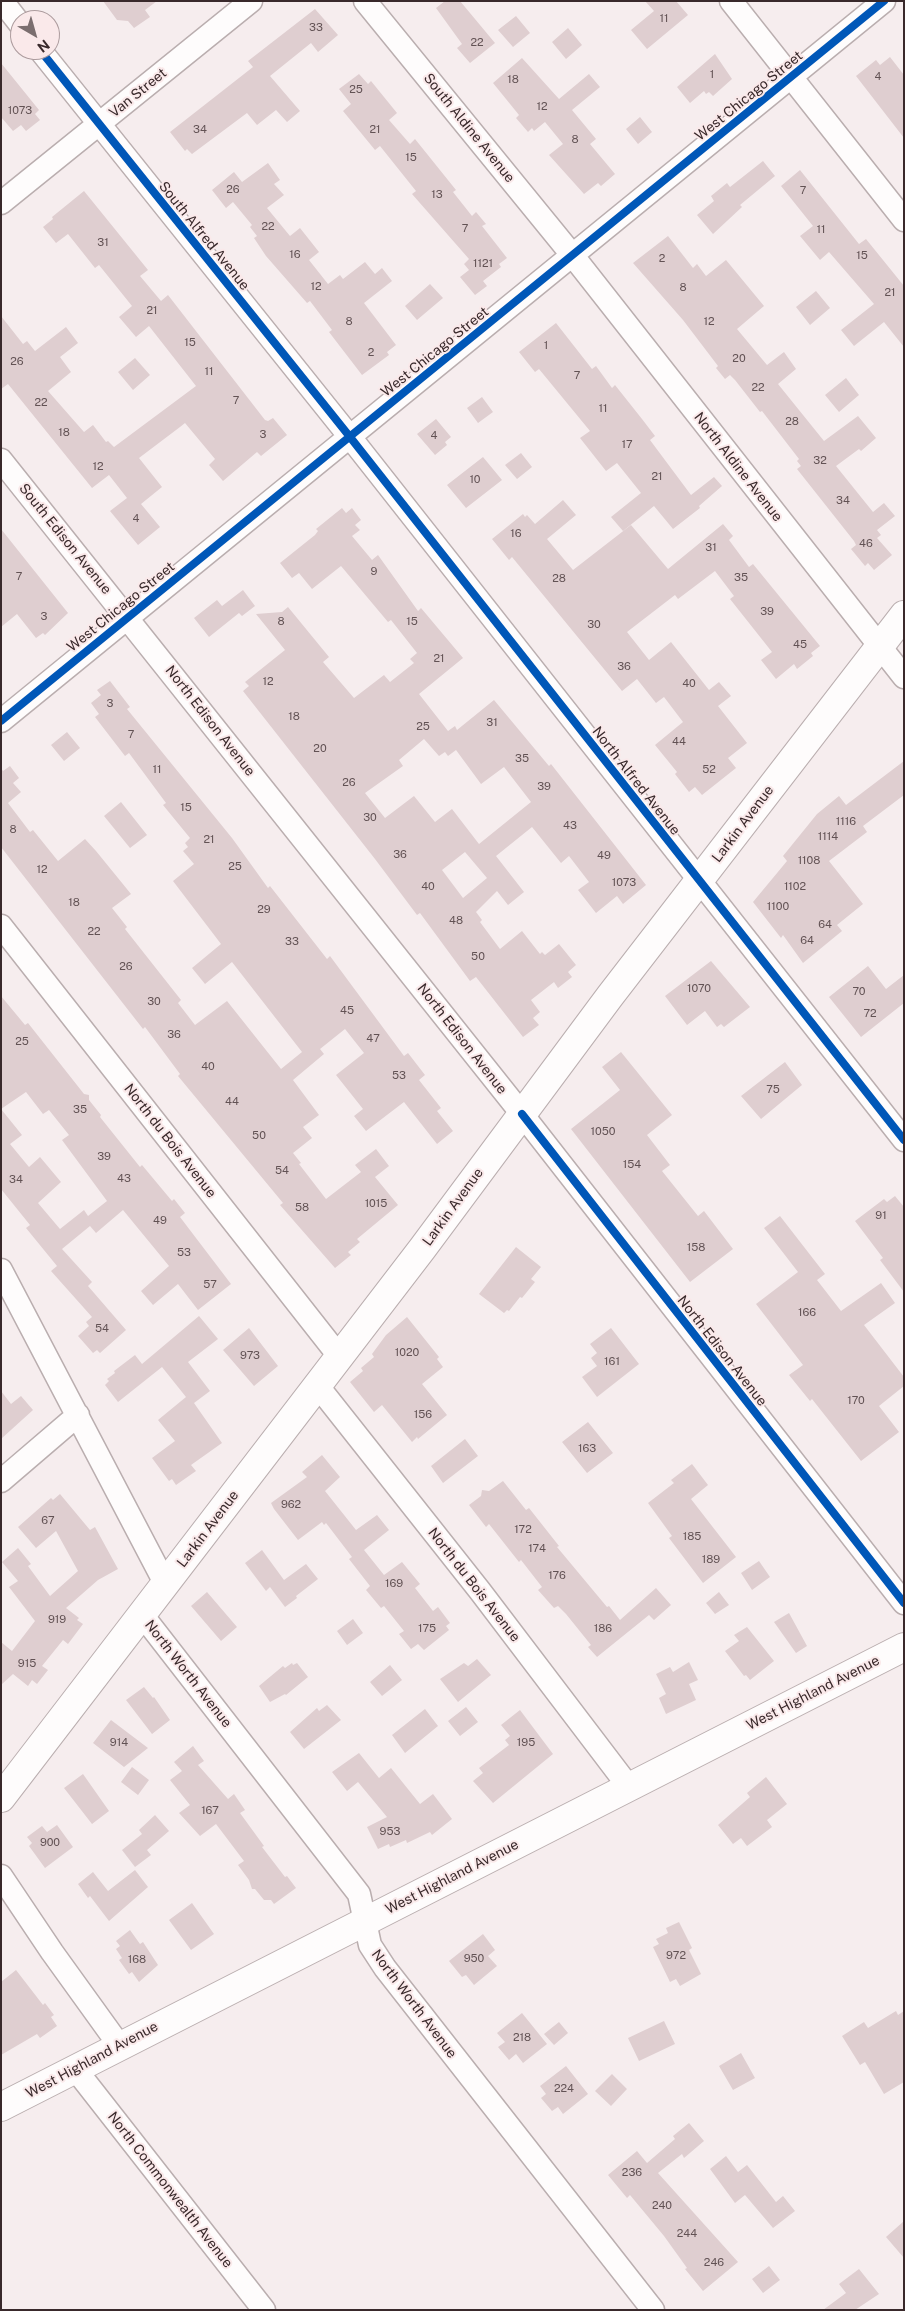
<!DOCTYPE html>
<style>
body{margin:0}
#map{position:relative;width:905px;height:2311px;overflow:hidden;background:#f6edee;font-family:"Public Sans",sans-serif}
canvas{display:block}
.frame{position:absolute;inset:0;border:2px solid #39292b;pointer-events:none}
.north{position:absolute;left:10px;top:10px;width:50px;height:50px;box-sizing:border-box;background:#fae9ea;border:1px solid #ad9c9e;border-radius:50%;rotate:142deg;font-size:14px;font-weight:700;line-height:20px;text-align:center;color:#39292b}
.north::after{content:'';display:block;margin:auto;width:18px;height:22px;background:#7b6e6f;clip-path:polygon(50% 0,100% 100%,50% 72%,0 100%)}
</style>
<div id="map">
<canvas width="905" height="2311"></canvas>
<div class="frame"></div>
<div class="north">N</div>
</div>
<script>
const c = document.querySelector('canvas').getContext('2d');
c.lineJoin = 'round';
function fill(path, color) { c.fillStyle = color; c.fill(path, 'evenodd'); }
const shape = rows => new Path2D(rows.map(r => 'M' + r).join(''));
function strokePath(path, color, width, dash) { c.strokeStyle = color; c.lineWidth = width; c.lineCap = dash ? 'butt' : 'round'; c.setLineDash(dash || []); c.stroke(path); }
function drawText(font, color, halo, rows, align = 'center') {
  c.font = font + ' "Public Sans",sans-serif'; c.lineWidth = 4; c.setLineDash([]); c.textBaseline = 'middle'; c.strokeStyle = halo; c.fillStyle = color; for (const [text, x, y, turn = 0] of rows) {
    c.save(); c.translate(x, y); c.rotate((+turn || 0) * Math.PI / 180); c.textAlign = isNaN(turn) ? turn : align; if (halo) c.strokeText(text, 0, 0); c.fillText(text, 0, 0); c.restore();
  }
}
fill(shape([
 [103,1,157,1,145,10,150,17,134,28,128,21,117,20],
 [445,1,460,1,495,43,470,63,457,48,462,44,436,8],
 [645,1,676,1,688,15,647,49,631,30,654,11],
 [315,9,338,35,318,52,311,43,270,76,300,111,287,122,276,110,257,125,247,113,192,154,187,149,185,151,170,132,253,67,248,61],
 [516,16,530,33,513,47,498,30],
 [568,28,582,45,566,59,552,42],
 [715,54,732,79,713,96,709,92,706,94,704,91,690,103,677,87],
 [890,57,904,75,904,138,856,76,876,60,880,65],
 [522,58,559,99,589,74,600,87,572,110,596,139,590,144,615,174,601,186,598,183,584,194,549,155,563,144,545,122,534,131,532,128,528,132,516,118,519,115,493,83],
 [1,63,39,110,35,114,40,120,26,131,21,125,13,131,1,117],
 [359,74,368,84,371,81,397,113,389,120,410,144,415,139,456,190,453,192,472,216,476,212,486,224,482,226,507,258,499,264,501,267,483,281,487,286,475,295,460,277,469,270,464,264,469,259,412,194,416,191,380,146,375,150,343,111,351,104,339,89],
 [640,117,652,132,638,144,626,129],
 [763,161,775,176,740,205,742,207,713,234,697,215,714,201,711,196,727,183,730,187],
 [268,163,280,180,274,184,284,195,267,208,290,236,300,228,319,252,309,260,328,284,340,275,343,279,365,262,375,274,382,268,392,281,364,303,396,345,387,352,389,355,362,375,329,332,332,330,310,301,307,303,266,256,254,238,257,236,250,227,252,225,233,202,226,208,212,190,234,172,242,182],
 [800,170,859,244,866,239,904,286,904,347,884,322,854,346,841,330,874,304,829,252,820,260,800,236,813,226,781,186],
 [84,191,148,270,140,276,161,301,168,295,265,420,268,421,273,418,287,435,261,456,257,452,223,481,209,465,215,459,185,423,180,427,139,458,162,487,141,504,160,527,138,545,110,511,127,498,109,475,92,488,8,384,1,389,1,316,23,344,27,341,35,351,66,327,78,343,60,357,71,372,48,391,84,432,93,425,106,442,108,441,114,447,196,386,149,326,136,337,119,317,132,306,99,265,95,268,68,234,56,243,43,227,53,219,52,217],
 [668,236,693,268,697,264,706,276,726,260,764,306,737,329,767,365,784,352,796,369,778,384,824,441,858,416,876,438,861,451,859,449,836,466,873,512,884,503,895,516,877,530,881,535,877,538,892,555,874,570,868,563,865,566,851,549,856,545,854,541,797,469,801,466,797,461,799,459,762,411,760,412,735,380,730,375,725,379,716,368,718,366,683,320,633,263],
 [430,284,443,298,417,320,405,306],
 [816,291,830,308,810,325,796,307],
 [556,323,592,369,596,366,612,388,615,385,642,419,655,436,650,440,691,495,714,477,722,486,699,506,700,508,673,529,654,506,623,531,611,517,641,493,617,463,606,471,580,438,590,431,539,369,535,372,519,352],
 [135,358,150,375,133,390,118,372],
 [846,378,859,395,839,412,825,395],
 [482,397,493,412,478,423,467,408],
 [436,419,451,437,445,442,447,445,435,455,417,434],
 [521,453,532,467,517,479,505,465],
 [483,457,502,480,466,508,447,485],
 [563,500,576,515,547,539,573,570,631,525,668,569,723,524,733,536,729,540,749,567,753,564,820,646,811,653,813,656,797,669,794,664,776,679,761,660,772,652,730,599,734,596,715,571,678,599,675,595,627,632,649,660,671,642,709,690,719,682,731,696,718,706,747,743,728,758,736,768,702,795,695,787,689,792,675,774,677,772,655,745,683,722,664,697,656,703,637,679,622,691,512,557,509,560,492,539,523,514,525,517,527,515,535,524],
 [342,508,346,513,352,508,361,520,355,525,360,530,352,536,372,560,378,555,418,611,421,608,463,658,419,694,448,731,455,726,457,730,494,700,549,766,551,764,646,885,623,904,617,896,596,913,578,890,589,882,569,856,561,863,532,827,496,856,524,892,508,905,497,891,476,912,482,920,480,922,500,949,522,931,540,954,542,952,545,955,559,944,576,965,568,972,572,977,558,988,554,982,531,1000,540,1012,533,1018,539,1025,523,1037,476,977,470,981,420,913,417,915,375,859,243,691,249,686,245,682,285,650,256,614,282,612,288,607,329,657,323,662,354,698,384,675,390,682,414,663,410,659,417,653,391,620,388,622,341,566,312,589,299,573,292,578,280,563,315,535,318,531,316,529],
 [424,739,439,756,445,752,448,756,456,750,481,784,504,767,531,802,479,844,452,809,435,822,414,796,385,818,365,793,403,766,399,760],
 [465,852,487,878,463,898,442,870],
 [1,529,68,613,45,635,43,633,36,638,17,614,1,627],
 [243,590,255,606,242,616,239,613,209,637,194,618,217,600,222,606],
 [110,681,130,707,127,709,232,838,268,888,270,886,327,959,330,956,404,1056,408,1053,425,1075,419,1080,441,1108,437,1111,453,1131,437,1144,404,1102,366,1131,354,1116,363,1109,336,1075,364,1053,345,1029,320,1049,324,1054,293,1080,319,1115,303,1127,312,1138,293,1153,301,1163,299,1164,326,1199,361,1172,355,1165,376,1149,389,1166,375,1177,398,1205,357,1239,360,1242,348,1252,351,1255,335,1268,280,1205,283,1203,178,1076,180,1074,145,1027,143,1029,1,847,1,768,3,771,10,766,19,778,13,783,21,792,8,803,30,832,33,830,58,861,85,839,96,851,131,894,112,908,127,927,125,929,181,1000,178,1003,195,1025,227,1001,281,1069,302,1052,232,962,205,984,192,968,221,944,173,881,194,864,183,851,188,847,185,843,190,838,163,805,166,803,129,753,125,756,95,717,99,714,91,703,101,695,97,690],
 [67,732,80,748,64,761,51,745],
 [904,761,904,795,863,826,867,832,829,861,863,904,837,925,842,931,803,963,783,935,781,938,753,902,787,861,783,856,817,814,839,796,846,805],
 [121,802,147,835,130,848,104,816],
 [711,961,750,1007,724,1027,721,1024,717,1027,705,1011,687,1025,665,996],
 [868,966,886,989,904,975,904,1003,861,1037,829,997],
 [1,996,25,1025,28,1023,84,1094,89,1095,89,1100,101,1115,100,1117,140,1167,142,1165,172,1201,174,1199,185,1213,180,1217,231,1284,198,1310,178,1284,153,1305,141,1291,169,1266,123,1210,96,1233,90,1226,62,1249,92,1282,88,1286,126,1330,100,1353,97,1350,93,1353,78,1336,89,1326,86,1322,92,1317,51,1271,57,1266,26,1228,30,1225,1,1189,1,1109,22,1135,10,1144,29,1167,40,1157,61,1182,38,1203,60,1229,84,1210,88,1216,107,1201,62,1140,69,1135,49,1110,43,1114,26,1092,1,1109],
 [621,1052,672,1115,647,1135,670,1165,662,1171,698,1216,704,1211,733,1249,690,1282,571,1129,620,1090,602,1067],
 [785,1062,802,1085,761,1119,741,1096],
 [895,1196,904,1207,904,1292,880,1260,883,1258,855,1221,884,1199,887,1202],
 [780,1216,825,1274,817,1280,841,1311,881,1283,895,1303,864,1325,904,1377,904,1386,879,1406,899,1432,861,1461,812,1399,810,1401,789,1375,803,1365,756,1304,798,1272,764,1228],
 [516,1247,541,1267,531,1279,535,1282,522,1298,520,1297,509,1311,507,1310,504,1313,479,1294],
 [199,1316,218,1339,188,1362,210,1391,194,1403,222,1443,191,1465,196,1471,176,1485,172,1479,169,1481,152,1458,175,1441,158,1420,186,1397,162,1367,118,1402,105,1385,109,1381,107,1379,115,1373,114,1371,135,1355,142,1364],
 [407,1317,439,1357,437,1359,443,1367,422,1384,447,1415,418,1439,417,1437,412,1442,382,1405,374,1412,350,1382,363,1371,361,1368,374,1357,372,1354,386,1335],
 [249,1328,278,1366,254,1386,223,1350],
 [611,1328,639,1364,597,1397,582,1377,597,1366,591,1358,597,1353,590,1344],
 [1,1391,11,1404,21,1396,33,1410,1,1439],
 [588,1422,613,1453,587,1473,562,1442],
 [465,1439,478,1456,443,1483,431,1466],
 [322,1455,340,1477,325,1491,356,1530,377,1515,389,1530,364,1550,384,1575,402,1562,420,1584,415,1588,433,1611,438,1607,450,1623,446,1626,449,1630,424,1650,418,1644,411,1649,399,1634,404,1631,384,1606,381,1608,366,1590,370,1586,349,1559,352,1557,326,1523,324,1525,322,1522,298,1540,274,1509,271,1503,307,1477,302,1472],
 [692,1464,708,1485,691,1499,736,1557,703,1583,669,1538,672,1536,648,1503,674,1483,671,1480],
 [503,1481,526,1510,529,1508,559,1546,557,1547,607,1607,609,1606,620,1620,656,1588,671,1605,654,1620,649,1615,597,1657,588,1647,591,1645,566,1614,558,1606,554,1608,538,1590,542,1587,521,1560,519,1562,489,1524,486,1527,469,1505,481,1496,482,1490,489,1491],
 [60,1494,90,1530,95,1527,118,1569,98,1580,66,1608,79,1618,77,1620,83,1624,68,1644,63,1640,42,1666,48,1670,37,1684,32,1680,28,1686,13,1674,1,1685,1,1642,12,1651,35,1621,9,1587,18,1581,2,1562,18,1548,31,1564,28,1566,50,1596,78,1571,56,1531,36,1548,18,1527,51,1498,53,1500],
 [262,1550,284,1580,306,1564,318,1579,296,1596,297,1598,285,1607,270,1587,266,1591,245,1563],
 [759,1561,770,1577,752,1590,741,1573],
 [207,1592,237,1627,221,1641,191,1606],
 [719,1592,729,1605,715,1614,706,1603],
 [789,1613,807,1646,796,1653,774,1622],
 [353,1619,363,1633,347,1645,337,1631],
 [747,1627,774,1661,750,1680,746,1675,744,1676,725,1651,739,1641,734,1635],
 [477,1659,491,1675,458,1702,440,1679,464,1663,468,1666],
 [689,1662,698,1680,689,1684,696,1700,666,1714,659,1698,666,1694,656,1674,670,1667,673,1672],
 [292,1663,293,1665,297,1663,308,1677,286,1695,285,1694,270,1702,259,1686,283,1666,285,1668],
 [390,1665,402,1680,382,1696,370,1682],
 [144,1687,153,1698,154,1697,170,1720,152,1734,126,1700],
 [327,1705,341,1720,304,1749,290,1732,317,1708,319,1711],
 [466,1707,478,1722,460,1736,448,1721],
 [425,1709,438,1726,405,1753,392,1735],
 [520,1710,553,1754,493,1803,473,1781,483,1773,479,1768,509,1745,505,1740,510,1736,501,1725],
 [111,1720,148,1748,124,1767,93,1743],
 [193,1746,204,1761,198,1765,228,1799,234,1794,245,1810,240,1813,264,1846,262,1847,285,1877,287,1876,296,1888,274,1904,271,1900,264,1900,255,1889,252,1889,249,1880,238,1865,244,1861,216,1824,200,1836,179,1813,190,1805,170,1780,182,1771,174,1762],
 [359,1753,379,1778,391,1768,420,1804,433,1794,452,1819,432,1835,430,1832,407,1843,406,1840,390,1847,389,1844,378,1849,367,1827,387,1817,358,1782,347,1791,332,1772],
 [132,1767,149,1780,138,1795,121,1782],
 [83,1774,109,1811,92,1824,64,1788],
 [766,1777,787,1804,767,1820,772,1827,747,1846,741,1838,733,1844,718,1825,750,1797,747,1793],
 [155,1815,169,1831,147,1850,151,1855,135,1867,122,1850,142,1834,139,1830],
 [57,1825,73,1847,45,1868,29,1846,32,1843,27,1837,42,1826,47,1832],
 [135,1870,148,1887,109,1921,90,1896,88,1898,78,1884,93,1872,108,1891],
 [192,1903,214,1934,191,1950,169,1920],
 [679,1922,692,1948,689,1950,701,1974,680,1986,676,1979,670,1982,653,1947,659,1944,656,1939,668,1933,666,1928],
 [130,1930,140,1944,143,1942,158,1965,139,1982,132,1972,129,1974,119,1960,122,1958,116,1949,120,1946,116,1941],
 [483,1934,495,1950,488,1956,497,1966,474,1985,466,1975,462,1977,449,1961],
 [16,1970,43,2005,45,2003,54,2015,51,2017,57,2026,40,2038,37,2034,1,2055,1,1982],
 [896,2011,898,2015,904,2011,904,2082,884,2094,865,2062,860,2065,842,2036,864,2022,868,2028],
 [522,2013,547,2044,523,2063,516,2054,509,2060,498,2047,505,2042,497,2033],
 [664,2021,675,2044,639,2061,628,2038],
 [559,2022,568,2033,554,2045,544,2034],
 [741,2053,755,2078,733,2090,719,2066],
 [566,2066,588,2094,563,2114,558,2107,552,2111,541,2098,546,2094,540,2086],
 [612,2074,627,2089,611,2106,595,2091],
 [689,2123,704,2141,684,2158,682,2154,658,2173,738,2262,703,2291,685,2269,687,2268,664,2236,630,2195,627,2198,608,2175,637,2151,647,2163,675,2139,673,2136],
 [726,2156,738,2172,747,2165,776,2202,783,2196,795,2211,773,2228,745,2195,735,2203,710,2169],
 [904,2221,904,2258,886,2237],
 [769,2266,780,2280,763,2293,752,2279],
 [859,2269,879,2294,855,2310,823,2310,846,2293,839,2284]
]), '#dfced0');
const street = shape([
 [2,1,20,24],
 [365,1,573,256,904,677],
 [731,1,904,220],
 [40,50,350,437,904,1140],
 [1,203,251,1],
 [1,460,522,1114,904,1603],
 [1,721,884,1],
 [1,926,339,1356],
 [1,1270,166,1585],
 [317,1385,480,1591,629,1787],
 [1,1481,78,1415],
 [143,1616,359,1894,370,1945,385,1968,653,2310],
 [1,1876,52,1952,119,2045],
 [76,2070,264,2310]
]);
const secondary = shape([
 [1,1798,422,1249,610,996,904,615],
 [1,2107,904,1647]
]);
strokePath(street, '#baaeaf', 25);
strokePath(secondary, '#baaeaf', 30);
strokePath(street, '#fefcfc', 22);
strokePath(secondary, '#fefcfc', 28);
strokePath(shape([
 [40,50,350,437,904,1140],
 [1,721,884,1],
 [522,1114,904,1603]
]), '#0057b8', 8);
drawText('11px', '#625254', null, [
 ["11",664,19],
 ["33",316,28],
 ["22",477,43],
 ["1",712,75],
 ["4",878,77],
 ["18",513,80],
 ["25",356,90],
 ["12",542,107],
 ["1073",20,111],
 ["34",200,130],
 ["21",375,130],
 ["8",575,140],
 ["15",411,158],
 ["26",233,190],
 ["7",803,191],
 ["13",437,195],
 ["22",268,227],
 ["7",465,229],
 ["11",821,230],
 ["31",103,243],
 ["16",295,255],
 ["15",862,256],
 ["2",662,259],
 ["1121",483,264],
 ["12",316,287],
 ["8",683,288],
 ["21",890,293],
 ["21",152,311],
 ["8",349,322],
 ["12",709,322],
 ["15",190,343],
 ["1",546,346],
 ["2",371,353],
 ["20",739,359],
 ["26",17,362],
 ["11",209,372],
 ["7",577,376],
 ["22",758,388],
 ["7",236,401],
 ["22",41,403],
 ["11",603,409],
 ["28",792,422],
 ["18",64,433],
 ["3",263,435],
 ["4",434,436],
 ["17",627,445],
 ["32",820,461],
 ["12",98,467],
 ["21",657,477],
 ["10",475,480],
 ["34",843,501],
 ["4",136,519],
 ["16",516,534],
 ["46",866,544],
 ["31",711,548],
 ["9",374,572],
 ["7",19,577],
 ["35",741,578],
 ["28",559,579],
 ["39",767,612],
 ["3",44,617],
 ["8",281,622],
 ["15",412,622],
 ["30",594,625],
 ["45",800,645],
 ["21",439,659],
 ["36",624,667],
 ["12",268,682],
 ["40",689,684],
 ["3",110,704],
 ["18",294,717],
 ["31",492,723],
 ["25",423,727],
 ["7",131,735],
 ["44",679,742],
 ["20",320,749],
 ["35",522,759],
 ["11",157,770],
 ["52",709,770],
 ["26",349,783],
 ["39",544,787],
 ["15",186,808],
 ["30",370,818],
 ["1116",846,822],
 ["43",570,826],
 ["8",13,830],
 ["1114",828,837],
 ["21",209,840],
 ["36",400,855],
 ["49",604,856],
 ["1108",809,861],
 ["25",235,867],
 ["12",42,870],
 ["1073",624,883],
 ["40",428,887],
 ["1102",795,887],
 ["18",74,903],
 ["1100",778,907],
 ["29",264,910],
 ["48",456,921],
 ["64",825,925],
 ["22",94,932],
 ["64",807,941],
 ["33",292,942],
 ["50",478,957],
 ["26",126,967],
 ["1070",699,989],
 ["70",859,992],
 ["30",154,1002],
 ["45",347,1011],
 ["72",870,1014],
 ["36",174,1035],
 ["47",373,1039],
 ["25",22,1042],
 ["40",208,1067],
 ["53",399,1076],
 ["75",773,1090],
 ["44",232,1102],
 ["35",80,1110],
 ["1050",603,1132],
 ["50",259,1136],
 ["39",104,1157],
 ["154",632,1165],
 ["54",282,1171],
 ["43",124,1179],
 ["34",16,1180],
 ["1015",376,1204],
 ["58",302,1208],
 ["91",881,1216],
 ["49",160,1221],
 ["158",696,1248],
 ["53",184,1253],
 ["57",210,1285],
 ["166",807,1313],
 ["54",102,1329],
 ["1020",407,1353],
 ["973",250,1356],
 ["161",612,1362],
 ["170",856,1401],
 ["156",423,1415],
 ["163",587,1449],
 ["962",291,1505],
 ["67",48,1521],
 ["172",523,1530],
 ["185",692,1537],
 ["174",537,1549],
 ["189",711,1560],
 ["176",557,1576],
 ["169",394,1584],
 ["919",57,1620],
 ["175",427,1629],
 ["186",603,1629],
 ["915",27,1664],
 ["914",119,1743],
 ["195",526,1743],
 ["167",210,1811],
 ["953",390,1832],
 ["900",50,1843],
 ["972",676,1956],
 ["950",474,1959],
 ["168",137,1960],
 ["218",522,2038],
 ["224",564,2089],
 ["236",632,2173],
 ["240",662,2206],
 ["244",687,2234],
 ["246",714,2263]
]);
drawText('14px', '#39292b', '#fae9ea', [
 ["Van Street",138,93,-39],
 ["West Chicago Street",749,96,-39],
 ["South Aldine Avenue",469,128,51],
 ["South Alfred Avenue",204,236,51],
 ["West Chicago Street",435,352,-39],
 ["North Aldine Avenue",738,467,52],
 ["South Edison Avenue",65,539,51],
 ["West Chicago Street",121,607,-39],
 ["North Edison Avenue",210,721,52],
 ["North Alfred Avenue",636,781,52],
 ["Larkin Avenue",743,824,-53],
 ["North Edison Avenue",462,1039,52],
 ["North du Bois Avenue",170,1141,52],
 ["Larkin Avenue",453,1207,-54],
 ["North Edison Avenue",722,1351,52],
 ["Larkin Avenue",208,1529,-53],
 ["North du Bois Avenue",474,1585,52],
 ["North Worth Avenue",188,1674,52],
 ["West Highland Avenue",813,1693,-27],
 ["West Highland Avenue",452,1877,-27],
 ["North Worth Avenue",414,2004,53],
 ["West Highland Avenue",92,2060,-28],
 ["North Commonwealth Avenue",170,2190,52]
]);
</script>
